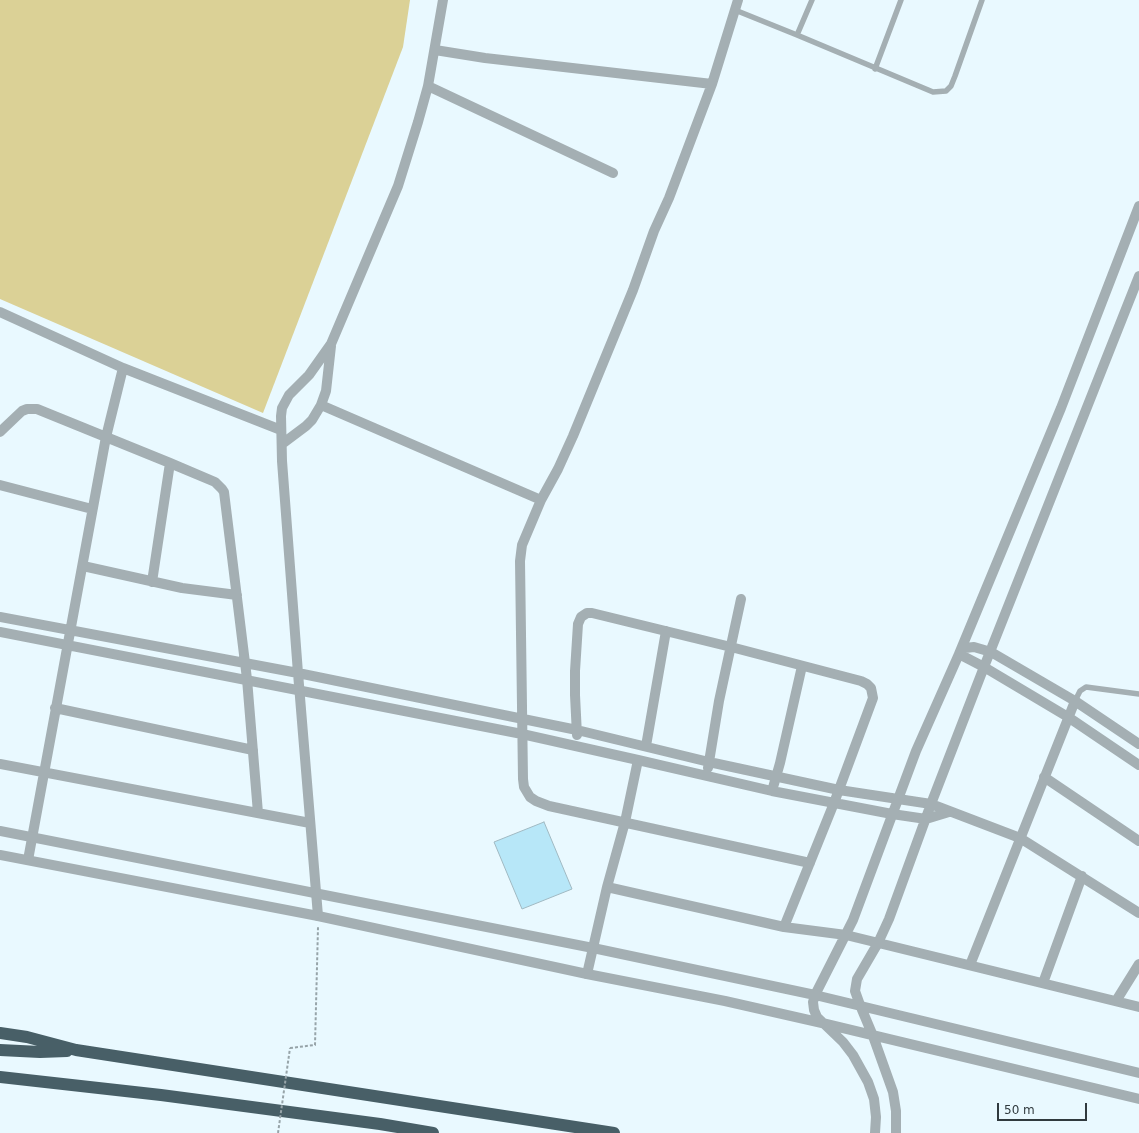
<!DOCTYPE html>
<style>
body{margin:0}
#map{position:relative;width:1139px;height:1133px;overflow:hidden;background:#e9f9ff;font-family:"DejaVu Sans",sans-serif}
canvas{display:block}
.scale{position:absolute;left:997px;top:1103px;width:90px;height:18px;box-sizing:border-box;border:2px solid #303a3e;border-top:0;padding-left:5px;font-size:12px;line-height:14px;white-space:nowrap;color:#303a3e;-webkit-text-stroke:3px #e9f9ff;paint-order:stroke}
</style>
<div id="map">
<canvas width="1139" height="1133"></canvas>
<div class="scale">50 m</div>
</div>
<script>
const c = document.querySelector('canvas').getContext('2d');
c.lineJoin = 'round';
function fill(path, color) { c.fillStyle = color; c.fill(path, 'evenodd'); }
const shape = rows => new Path2D(rows.map(r => 'M' + r).join(''));
function strokePath(path, color, width, dash) { c.strokeStyle = color; c.lineWidth = width; c.lineCap = dash ? 'butt' : 'round'; c.setLineDash(dash || []); c.stroke(path); }
fill(shape([
 [0,0,410,0,403,47,263,413,0,299]
]), '#dbd196');
const building = shape([
 [544,822,572,889,522,909,494,842,544,822]
]);
fill(building, '#b7e7f8');
strokePath(building, '#a0b9c2', 1);
strokePath(shape([
 [290,1048,315,1045,318,927]
]), '#97a4a9', 2, [3, 2]);
strokePath(shape([
 [735,10,797,35,812,0],
 [797,35,933,92,946,91,951,86,955,76,982,0],
 [875,69,901,0],
 [1075,701,1080,691,1086,687,1139,694]
]), '#a4afb3', 5.5);
strokePath(shape([
 [738,0,712,84,669,198,654,231,633,290,573,436,558,469,541,500,522,545,520,561,523,779,524,787,530,797,536,801,549,806,810,863],
 [435,50,485,58,712,84],
 [428,86,613,173],
 [0,312,123,368,281,430],
 [321,405,541,500],
 [0,432,22,411,27,409,37,409,170,463,215,482,222,489,224,492,247,679,258,813],
 [282,444,306,426,312,420,321,405,326,391,331,346],
 [0,485,92,509],
 [83,566,182,588,237,595],
 [152,582,170,463],
 [0,617,298,673,577,730,709,762,839,790,931,804,1020,838,1139,913],
 [0,632,522,734,638,760,772,791,892,814,926,819,949,812],
 [55,708,253,750],
 [577,735,575,695,575,671,578,624,581,617,587,613,592,613,731,647,861,681,867,684,871,688,873,698,834,803,784,927],
 [1139,744,1075,701,991,652,974,647,965,648,959,654,984,667,1068,717,1139,765],
 [646,746,666,631],
 [0,764,310,823],
 [708,768,719,701,741,599],
 [1044,777,1139,841],
 [772,791,780,763,802,666],
 [28,860,106,437,123,368],
 [607,887,784,927,846,935,1139,1007],
 [318,916,298,673,282,461,281,416,282,408,289,395,309,375,331,344,398,186,418,122,428,86,443,0],
 [970,965,1075,701],
 [587,974,607,887,625,822,638,760],
 [1043,983,1082,876],
 [815,995,853,920,916,751,959,654,1061,408,1139,206],
 [1116,1001,1139,964],
 [860,1005,855,991,857,979,878,943,889,919,931,804,984,667,1139,276]
]), '#a4afb3', 10);
strokePath(shape([
 [0,831,593,948,815,995,1139,1073],
 [0,855,318,916,587,974,725,1001,822,1023,1139,1099],
 [815,995,813,1002,814,1010,817,1017,843,1042,853,1055,868,1082,874,1099,876,1117,875,1133],
 [860,1005,873,1036,893,1092,896,1111,896,1133]
]), '#a4afb3', 10);
strokePath(shape([
 [0,1033,27,1037,76,1050,614,1133],
 [0,1050,40,1052,67,1051],
 [0,1077,161,1095,380,1124,433,1133]
]), '#485f67', 12);
strokePath(shape([
 [278,1133,290,1048]
]), '#97a4a9', 2, [3, 2]);
</script>
